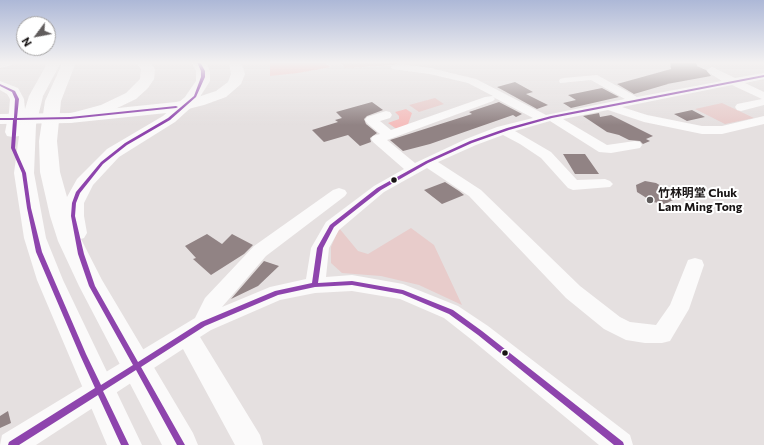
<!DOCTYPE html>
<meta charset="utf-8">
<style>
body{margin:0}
#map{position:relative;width:764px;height:445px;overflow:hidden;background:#e5e0e0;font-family:Commissioner,sans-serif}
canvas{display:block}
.north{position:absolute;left:16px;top:16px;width:40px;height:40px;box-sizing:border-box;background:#fff;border:1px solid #a3a1a1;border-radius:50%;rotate:238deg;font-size:11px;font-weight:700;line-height:16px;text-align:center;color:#191515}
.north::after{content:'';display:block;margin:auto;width:14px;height:18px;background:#605c5c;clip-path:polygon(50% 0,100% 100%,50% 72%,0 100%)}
</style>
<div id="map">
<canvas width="764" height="445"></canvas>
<div class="north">N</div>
</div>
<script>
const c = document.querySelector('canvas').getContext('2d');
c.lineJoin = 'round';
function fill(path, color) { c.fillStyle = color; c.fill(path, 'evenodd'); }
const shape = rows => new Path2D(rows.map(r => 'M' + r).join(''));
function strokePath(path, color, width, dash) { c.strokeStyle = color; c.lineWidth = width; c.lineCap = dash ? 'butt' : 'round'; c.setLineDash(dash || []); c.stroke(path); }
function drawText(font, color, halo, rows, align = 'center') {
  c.font = font + ' Commissioner,"Noto Sans TC",sans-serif'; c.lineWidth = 4; c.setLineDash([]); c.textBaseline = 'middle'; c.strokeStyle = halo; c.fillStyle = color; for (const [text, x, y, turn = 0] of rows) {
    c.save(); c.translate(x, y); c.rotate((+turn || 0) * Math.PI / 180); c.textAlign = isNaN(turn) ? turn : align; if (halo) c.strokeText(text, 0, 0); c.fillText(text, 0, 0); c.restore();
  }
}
fill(shape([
 [339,62,395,62,400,65,345,68],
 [435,98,444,104,419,112,409,105],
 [722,103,754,118,725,124,695,109],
 [339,228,358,251,368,254,411,228,434,245,462,305,419,285,381,276,342,273,331,263,331,247]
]), '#e8cccb');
fill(shape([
 [276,62,323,62,331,67,298,73,270,76,270,63],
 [406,109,412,113,407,127,398,130,388,123,399,119,399,116,395,112]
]), '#f5bebd');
fill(shape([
 [670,62,696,62,697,66,706,70,711,76,667,84,668,84,634,94,617,84,671,69],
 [515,82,533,92,526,94,548,105,537,109,497,87],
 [602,88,619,97,571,108,563,103,576,100,568,95],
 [372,102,383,110,367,116,364,119,366,124,377,133,370,138,371,142,360,146,348,135,324,142,312,130,338,122,335,120,342,118,336,112],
 [499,102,522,114,516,117,513,115,430,144,403,151,390,140,472,114,469,112],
 [692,110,705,117,687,121,674,114],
 [599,113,600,117,611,115,653,136,646,139,650,141,643,144,640,141,629,140,619,135,607,132,583,116],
 [563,154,585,154,599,174,575,174],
 [645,181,656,183,673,193,675,199,665,204,653,202,637,192,636,185],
 [445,182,459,191,464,195,442,204,424,190],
 [207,234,222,244,232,234,253,245,244,254,211,275,193,259,196,258,185,246],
 [264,261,279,266,258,286,231,299],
 [8,411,11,423,0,428,0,416]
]), '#918384');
fill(shape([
 [396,64,430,68,476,79,546,115,625,99,591,80,560,83,559,81,560,79,564,78,597,75,637,97,722,81,708,72,707,70,712,67,735,78,764,73,764,79,745,83,764,92,764,105,741,111,737,110,735,107,737,104,762,99,732,85,622,107,647,115,702,126,722,126,764,116,764,124,722,134,702,134,644,122,608,110,563,119,607,145,635,141,640,142,642,145,640,148,611,153,599,152,550,121,515,131,551,152,577,180,605,179,610,181,613,184,610,187,573,190,568,188,541,158,520,144,503,135,476,145,438,162,481,190,580,286,620,317,630,322,656,325,670,305,688,260,695,258,702,260,704,265,689,309,670,341,662,343,645,343,626,340,604,329,566,298,469,196,427,168,384,192,339,230,329,248,326,277,352,275,403,284,458,306,488,326,630,435,633,445,599,445,472,340,444,318,400,299,352,291,315,293,280,300,211,330,200,337,260,435,263,445,235,445,183,349,36,445,0,445,2,435,195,318,205,298,254,246,333,190,339,188,345,190,347,193,345,196,266,256,222,307,270,287,306,279,311,248,326,222,374,186,404,169,373,142,371,139,373,136,380,134,367,123,365,120,367,117,386,111,390,112,392,115,390,118,380,121,391,130,485,97,493,96,468,83,430,74,392,69,391,67,396,64],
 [493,97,533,118,497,127,466,139,415,163,387,140,493,101,495,99,493,97]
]), '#fbfafa');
fill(shape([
 [229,62,241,62,245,74,241,84,226,97,204,105,176,112,70,123,0,124,0,114,70,113,176,102,195,98,216,91,228,82,231,74,229,62]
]), '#fbfafa');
fill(shape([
 [0,62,12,62,11,65,0,68,0,62],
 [48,62,61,62,43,96,36,125,34,173,46,238,63,280,142,445,107,445,37,280,24,238,14,173,19,136,13,137,7,136,5,132,9,112,10,99,7,94,0,90,0,81,18,88,24,99,25,109,29,96,48,62],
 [63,62,76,62,61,101,57,141,60,172,67,197,77,179,107,149,163,116,185,97,196,81,196,71,192,62,205,62,210,71,210,81,196,103,175,122,119,157,93,185,84,203,84,216,87,233,84,238,81,239,102,280,193,433,198,445,162,445,79,286,58,241,50,216,40,172,39,141,45,101,63,62],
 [136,62,149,62,155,69,154,79,148,88,136,99,111,111,70,123,64,121,62,118,64,115,101,105,126,93,140,79,141,69,136,62]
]), '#fbfafa');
fill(shape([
 [197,62,200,62,205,71,205,77,196,97,170,120,127,145,103,164,80,193,76,203,75,216,84,254,95,286,138,362,201,322,275,291,312,283,317,248,330,225,377,188,426,161,470,141,507,128,551,116,764,75,764,77,552,118,509,130,472,143,428,163,381,190,334,227,323,248,318,283,352,281,403,290,453,310,482,331,623,442,624,445,614,445,478,335,449,314,402,294,352,285,315,287,278,295,205,326,141,367,185,445,177,445,136,370,103,391,129,445,121,445,98,395,19,445,8,445,9,442,95,388,80,355,36,252,27,208,22,173,11,148,13,120,0,120,0,118,14,118,15,99,12,92,0,86,0,84,15,91,19,99,17,118,70,117,176,106,178,107,176,108,70,119,17,120,15,148,26,173,31,208,42,252,86,354,101,385,133,365,89,286,78,254,71,216,72,203,76,192,101,162,125,143,168,118,194,96,201,77,201,71,197,62]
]), '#8e44ad');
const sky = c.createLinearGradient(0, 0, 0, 125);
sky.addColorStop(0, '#adb8d7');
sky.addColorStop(0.5, '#f3f1f1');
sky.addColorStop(1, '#f3f1f100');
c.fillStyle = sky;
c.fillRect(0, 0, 764, 125);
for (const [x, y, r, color] of [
 [394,180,3.5,"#191515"],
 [650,200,4,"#605c5c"],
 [505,353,3.5,"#191515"]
]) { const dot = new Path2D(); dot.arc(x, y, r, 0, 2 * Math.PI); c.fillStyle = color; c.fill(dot); strokePath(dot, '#fff', 1.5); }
drawText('bold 12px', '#191515', '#fff', [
 ["竹林明堂 Chuk",658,193],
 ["Lam Ming Tong",658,207]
], 'left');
</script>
